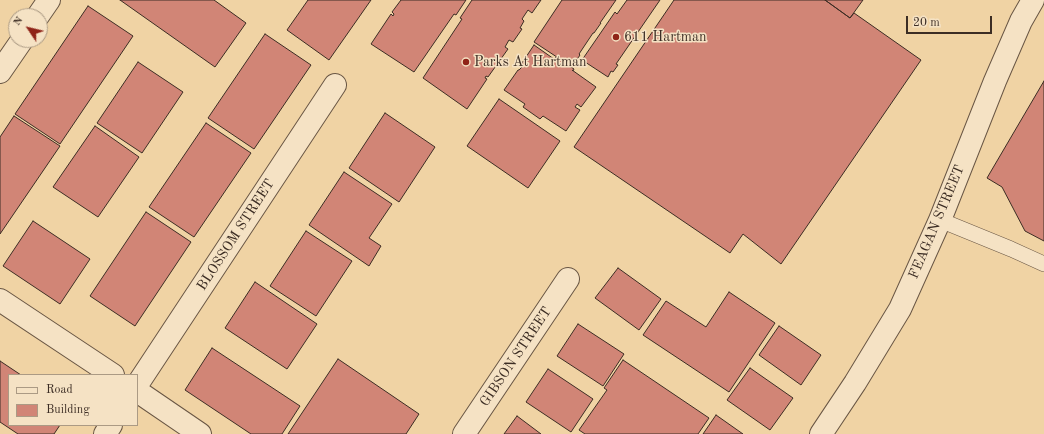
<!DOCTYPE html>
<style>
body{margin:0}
#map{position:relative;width:1044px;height:434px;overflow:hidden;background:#f0d3a4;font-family:"Old Standard TT",serif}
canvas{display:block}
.legend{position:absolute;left:8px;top:374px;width:130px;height:52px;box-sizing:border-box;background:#f5e2c4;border:1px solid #ab9a84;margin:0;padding:5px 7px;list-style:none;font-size:12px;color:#3c2d24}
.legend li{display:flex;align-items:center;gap:8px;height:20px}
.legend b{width:20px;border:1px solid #ab9a84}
.north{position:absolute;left:8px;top:8px;width:40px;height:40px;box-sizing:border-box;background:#f5e2c4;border:1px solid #ab9a84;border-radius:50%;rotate:305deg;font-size:11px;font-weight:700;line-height:16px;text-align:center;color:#3c2d24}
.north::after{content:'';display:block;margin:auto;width:14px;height:18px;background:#8f2418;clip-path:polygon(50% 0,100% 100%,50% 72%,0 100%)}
.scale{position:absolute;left:906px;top:16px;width:86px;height:18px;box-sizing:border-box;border:2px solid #3c2d24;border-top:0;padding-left:5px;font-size:12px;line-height:14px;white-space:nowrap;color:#3c2d24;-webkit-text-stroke:3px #f5e2c4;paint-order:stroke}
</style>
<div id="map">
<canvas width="1044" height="434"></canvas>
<ul class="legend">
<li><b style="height:5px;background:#f5e2c4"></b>Road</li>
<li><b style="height:11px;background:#d18576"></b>Building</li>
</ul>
<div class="north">N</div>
<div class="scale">20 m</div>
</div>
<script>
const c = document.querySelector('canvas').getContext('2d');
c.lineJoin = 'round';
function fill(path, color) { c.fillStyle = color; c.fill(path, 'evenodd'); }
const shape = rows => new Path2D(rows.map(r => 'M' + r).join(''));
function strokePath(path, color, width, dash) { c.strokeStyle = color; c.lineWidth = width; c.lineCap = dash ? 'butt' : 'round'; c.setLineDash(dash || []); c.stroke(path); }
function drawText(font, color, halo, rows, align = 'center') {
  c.font = font + ' "Old Standard TT",serif'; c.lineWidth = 3; c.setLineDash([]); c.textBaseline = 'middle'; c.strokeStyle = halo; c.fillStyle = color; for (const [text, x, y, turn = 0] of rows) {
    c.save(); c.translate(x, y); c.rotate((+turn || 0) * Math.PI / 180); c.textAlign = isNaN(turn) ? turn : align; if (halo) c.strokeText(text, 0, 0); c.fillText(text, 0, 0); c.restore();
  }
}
const building = shape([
 [120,0,214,0,246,23,215,67,120,0],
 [308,0,371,0,329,60,287,30,308,0],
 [401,0,466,0,456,15,454,14,414,72,371,44,391,14,393,16,394,14,392,12,401,0],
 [472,0,541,0,532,13,528,10,522,19,524,21,520,28,522,29,513,42,509,40,505,47,508,49,488,77,486,76,485,78,487,79,467,109,423,78,462,19,460,18,472,0],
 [562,0,616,0,600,23,601,23,594,33,593,33,579,54,580,55,572,67,534,42,562,0],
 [627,0,660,0,616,64,618,65,613,72,611,71,608,77,582,60,615,12,617,14,627,0],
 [674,0,825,0,850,18,854,13,921,60,781,264,743,234,730,253,574,147,674,0],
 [825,0,863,0,850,18,825,0],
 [88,6,133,36,60,144,15,114,88,6],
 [265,34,311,65,254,149,208,118,265,34],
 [534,45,554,59,556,57,574,69,573,71,572,70,596,87,581,107,577,104,575,107,580,110,566,131,543,116,540,119,523,107,525,104,504,90,518,70,519,70,522,67,520,66,534,45],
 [138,62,183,92,142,153,97,123,138,62],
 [1044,81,1044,241,1025,231,1002,187,987,178,1044,81],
 [499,99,560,141,528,188,467,146,499,99],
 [385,113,435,147,399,202,349,168,385,113],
 [14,116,60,146,0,234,0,137,14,116],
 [206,123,251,153,194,237,149,207,206,123],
 [95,126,139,157,98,217,53,187,95,126],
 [344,172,392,204,369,238,381,246,369,266,309,225,344,172],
 [146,212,191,242,135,326,90,296,146,212],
 [33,221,90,259,60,304,3,266,33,221],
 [306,231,352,261,316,316,270,286,306,231],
 [618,268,661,299,639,330,595,298,618,268],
 [255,282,317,324,287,369,225,328,255,282],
 [729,292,775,323,729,392,643,335,666,301,706,327,729,292],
 [578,324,624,354,603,386,557,356,578,324],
 [779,326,821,355,801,385,759,355,779,326],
 [212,348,300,406,282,434,251,434,185,390,212,348],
 [338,359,419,414,406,434,288,434,338,359],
 [623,360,709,418,698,434,585,434,579,430,607,390,604,388,623,360],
 [0,361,21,375,9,375,9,425,60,425,54,434,18,434,0,422,0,361],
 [750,368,793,398,770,430,727,400,750,368],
 [548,369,593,399,571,432,526,402,548,369],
 [716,415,743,434,703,434,716,415],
 [517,416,541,434,504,434,517,416]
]);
fill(building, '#d18576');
strokePath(building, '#3c2d24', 1);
const service = shape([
 [940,220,1011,249,1044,264]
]);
const minor = shape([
 [38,16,49,0],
 [0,72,22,40],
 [0,300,113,375],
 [137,385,335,85],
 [137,391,200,434],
 [105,434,111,425],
 [464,434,568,279]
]);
const tertiary = shape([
 [821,434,855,383,900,309,940,220,995,81,1021,21,1033,0]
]);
strokePath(service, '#695644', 16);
strokePath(minor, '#695644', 24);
strokePath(tertiary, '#695644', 24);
strokePath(service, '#f5e2c4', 15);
strokePath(minor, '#f5e2c4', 22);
strokePath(tertiary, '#f5e2c4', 22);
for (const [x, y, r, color] of [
 [616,37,4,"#8f2418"],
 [466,62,4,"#8f2418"]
]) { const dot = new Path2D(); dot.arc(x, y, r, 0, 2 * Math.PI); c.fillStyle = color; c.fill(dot); strokePath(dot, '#f5e2c4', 1.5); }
drawText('14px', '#3c2d24', '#f5e2c4', [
 ["611 Hartman",624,37],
 ["Parks At Hartman",474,62]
], 'left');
drawText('14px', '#3c2d24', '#f5e2c4', [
 ["FEAGAN STREET",937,222,-67],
 ["BLOSSOM STREET",236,235,-57],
 ["GIBSON STREET",516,357,-56]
]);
</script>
